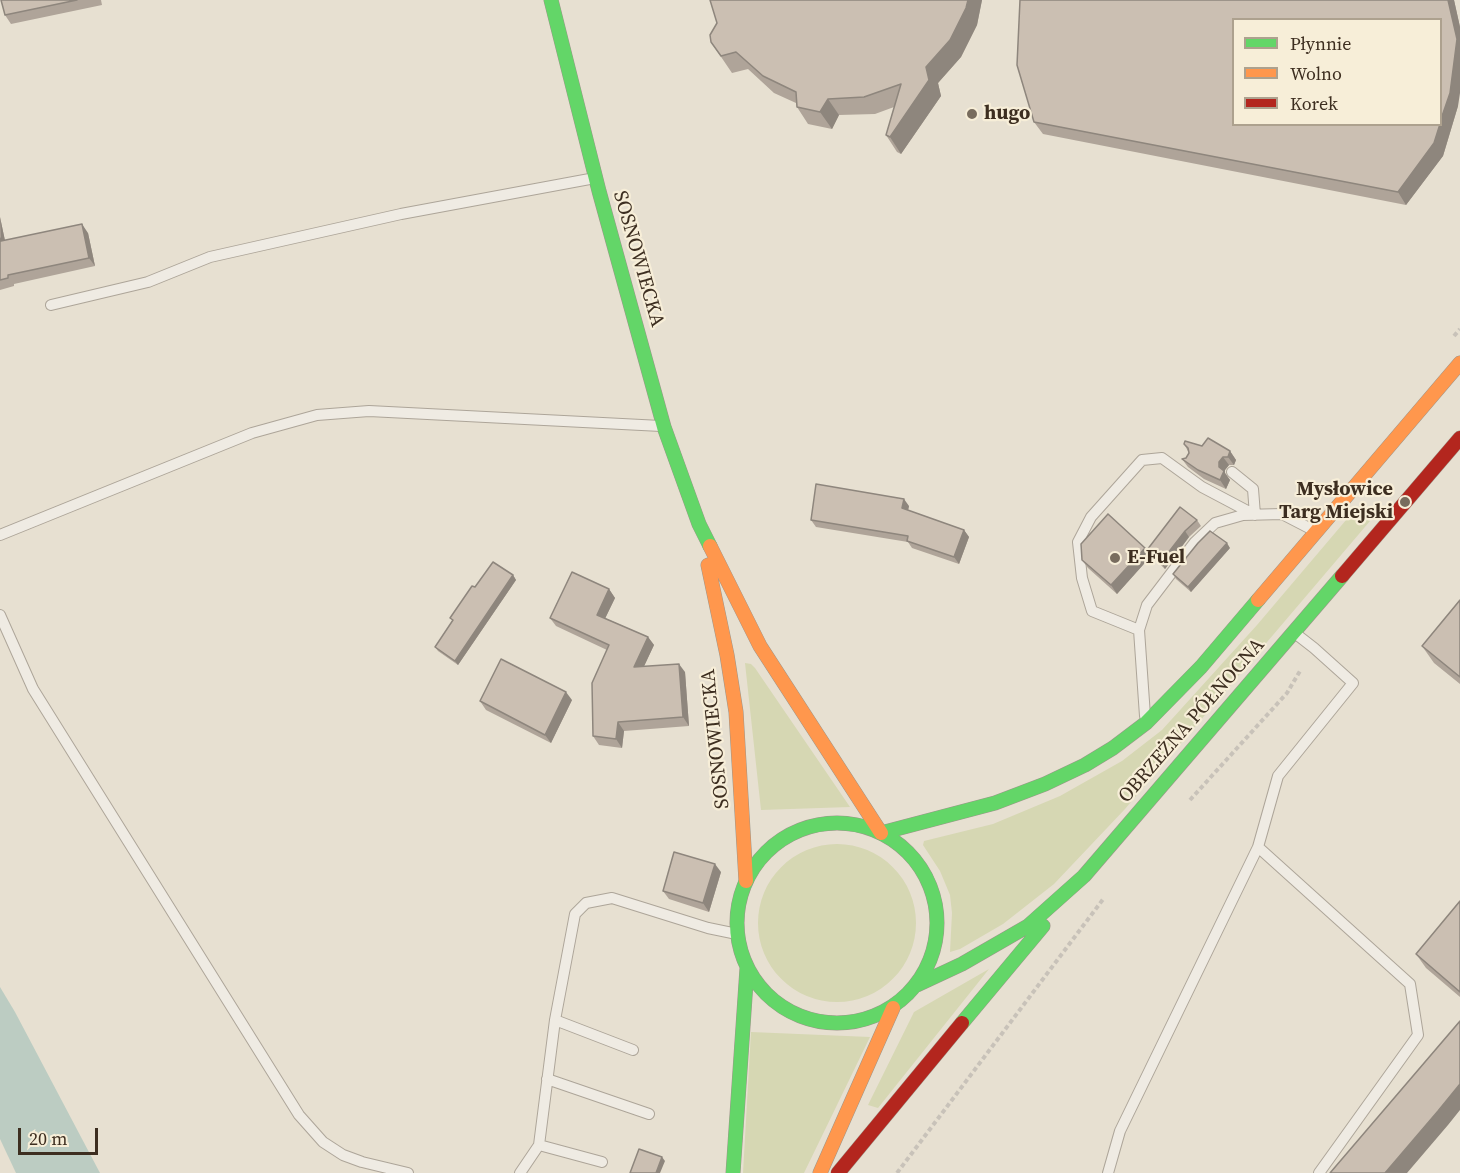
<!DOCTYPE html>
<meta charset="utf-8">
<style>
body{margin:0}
#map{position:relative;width:1460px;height:1173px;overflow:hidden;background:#e7e0d1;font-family:"Source Serif 4",serif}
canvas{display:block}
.legend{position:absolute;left:1232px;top:18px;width:210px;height:108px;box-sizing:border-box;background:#f7eed8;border:2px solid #ada18e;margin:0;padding:8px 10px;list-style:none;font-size:18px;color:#3d2e20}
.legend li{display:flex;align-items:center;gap:12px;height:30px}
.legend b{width:30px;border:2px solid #ada18e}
.scale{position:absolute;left:18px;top:1128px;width:80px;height:27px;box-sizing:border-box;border:3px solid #3d2e20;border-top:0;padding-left:8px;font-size:18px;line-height:21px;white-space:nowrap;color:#3d2e20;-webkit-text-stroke:4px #f7eed8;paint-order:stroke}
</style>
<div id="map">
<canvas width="1460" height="1173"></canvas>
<ul class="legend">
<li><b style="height:8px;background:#63d668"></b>Płynnie</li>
<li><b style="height:8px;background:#ff974d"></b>Wolno</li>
<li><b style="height:8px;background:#b3261e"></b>Korek</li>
</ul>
<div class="scale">20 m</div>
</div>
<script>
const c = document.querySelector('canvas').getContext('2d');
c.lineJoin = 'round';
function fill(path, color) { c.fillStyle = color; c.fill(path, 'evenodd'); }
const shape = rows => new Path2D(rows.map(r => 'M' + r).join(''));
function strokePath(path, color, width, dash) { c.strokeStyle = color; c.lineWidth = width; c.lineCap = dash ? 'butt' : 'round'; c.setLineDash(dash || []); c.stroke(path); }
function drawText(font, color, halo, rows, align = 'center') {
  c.font = font + ' "Source Serif 4",serif'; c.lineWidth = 4.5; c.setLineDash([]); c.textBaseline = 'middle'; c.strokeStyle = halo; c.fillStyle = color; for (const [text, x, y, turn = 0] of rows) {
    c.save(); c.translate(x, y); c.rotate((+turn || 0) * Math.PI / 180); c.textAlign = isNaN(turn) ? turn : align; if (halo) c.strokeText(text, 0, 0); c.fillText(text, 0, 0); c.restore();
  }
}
fill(shape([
 [1352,513,1370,521,1125,809,1054,884,1003,924,960,949,950,952,952,913,950,895,940,871,923,845,924,841,993,824,1060,796,1122,761,1162,730,1257,625],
 [745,663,751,664,755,668,850,807,761,810],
 '758 923a79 79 0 1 1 158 0a79 79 0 1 1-158 0Z',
 [989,969,878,1108,868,1105,914,1012],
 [751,1032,870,1037,804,1173,743,1173]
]), '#d6d7b3');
fill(shape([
 [0,987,15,1012,100,1173,16,1173,0,1139]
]), '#bcccc2');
const lane = shape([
 [51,305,148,282,210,257,401,214,595,178],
 [1232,472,1253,489,1255,515],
 [0,535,252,433,317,415,369,411,661,426],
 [0,615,33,689,299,1115,323,1142,343,1155,362,1162,408,1173],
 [1139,630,1092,611,1082,578,1078,542,1091,517,1142,460,1162,458,1202,487,1255,515],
 [1296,634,1314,648,1353,683,1278,776,1258,847,1410,984,1418,1035,1319,1173],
 [1145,716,1139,630,1147,605,1195,542,1215,523,1243,515,1282,514,1313,530],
 [555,1020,633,1050],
 [547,1079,649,1114],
 [539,1145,602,1162],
 [520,1173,539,1145,555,1020,575,914,586,903,612,898,708,928,737,934],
 [1108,1173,1120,1131,1258,847]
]);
const fast = shape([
 [551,0,599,191,664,427,699,524,710,546],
 '737 923a100 100 0 1 1 200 0a100 100 0 1 1-200 0Z',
 [881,833,995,803,1045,784,1085,765,1113,748,1146,723,1201,667,1258,600],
 [917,985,962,964,1028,926,1084,876,1342,576],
 [962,1023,1043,926],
 [733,1173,747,968]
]);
const slow = shape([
 [710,546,760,646,881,833],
 [708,565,727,655,736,712,746,881],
 [1258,600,1460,363],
 [820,1173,893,1008]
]);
const jam = shape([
 [1342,576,1460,438],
 [838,1173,962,1023]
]);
strokePath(lane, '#ada599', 12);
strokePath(fast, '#9c958a', 15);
strokePath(slow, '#9c958a', 15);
strokePath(jam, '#9c958a', 15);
strokePath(shape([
 [1454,336,1460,329],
 [1190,800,1287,693,1300,671],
 [897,1173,1104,898]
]), '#c8c2b9', 4, [4.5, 3]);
strokePath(lane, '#efebe3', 10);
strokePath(fast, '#63d668', 14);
strokePath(slow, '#ff974d', 14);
strokePath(jam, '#b3261e', 14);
fill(shape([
 [1,0,101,0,102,5,11,24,5,15],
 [710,0,982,0,977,25,961,57,938,83,941,96,901,154,897,152,886,135,894,107,875,114,839,115,832,129,808,124,797,107,796,103,774,93,748,69,732,73,711,42,717,23],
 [1020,0,1454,0,1460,27,1458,106,1443,156,1406,205,1043,134,1034,122],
 [0,217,5,241,88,233,95,266,14,284,14,286,0,290],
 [1184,444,1230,451,1236,460,1234,465,1229,465,1225,470,1225,473,1230,480,1226,489,1204,479,1188,467,1182,459,1186,458,1189,453],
 [909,506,908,510,964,530,969,537,959,564,912,548,908,542,816,527,811,520],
 [1197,520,1201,526,1189,537,1165,569,1151,556,1117,594,1088,568,1082,560,1145,548,1147,550],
 [1230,548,1191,592,1176,579,1173,574],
 [513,575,516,580,458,665,438,651,435,647,453,621,450,618,475,587],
 [609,589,615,598,605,618,648,637,654,645,644,666,685,672,689,726,624,731,622,748,599,745,593,736,607,650,556,626,550,618],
 [1460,600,1460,684,1434,663,1422,646],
 [572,700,551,743,486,710,480,701],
 [721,872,709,912,669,899,663,891],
 [1460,901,1460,997,1426,968,1416,954]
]), '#afa499');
fill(shape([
 [968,0,982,0,977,25,961,57,938,83,941,96,901,154,890,137,926,67],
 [1448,0,1454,0,1460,27,1460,93,1458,106,1443,156,1406,205,1398,192,1440,124],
 [828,99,839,115,832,129,820,112],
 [0,217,7,250,1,241],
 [82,224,88,233,95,266,89,258],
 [1230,451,1236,460,1234,465,1228,457],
 [1223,457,1229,465,1225,470,1225,473,1230,480,1226,489,1220,480,1219,462],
 [904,499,909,506,907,515,902,508],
 [964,530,969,537,959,564,954,557],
 [1185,531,1189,537,1165,569,1161,562],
 [1227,543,1230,548,1191,592,1188,587],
 [1145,548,1151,556,1117,594,1111,585],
 [513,575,516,580,458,665,455,661],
 [609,589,615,598,603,623,597,615],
 [648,637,654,645,640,675,634,667],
 [679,664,685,672,689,726,683,717],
 [566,692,572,700,551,743,545,735],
 [618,722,624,731,622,748,616,739],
 [715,864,721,872,709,912,703,903],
 [1460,1084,1460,1110,1448,1125,1407,1173,1385,1173],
 [662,1157,665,1161,660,1173,656,1173]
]), '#8e867d');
const building = shape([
 [1,0,77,0,5,15,1,0],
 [710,0,968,0,966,8,950,40,926,67,929,80,890,137,886,135,901,84,864,97,828,99,820,112,797,107,796,92,763,76,736,52,721,56,711,42,710,35,717,23,710,0],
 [1020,0,1448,0,1457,39,1450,93,1440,122,1440,20,1233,20,1233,124,1440,124,1434,143,1398,192,1034,122,1017,65,1020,0],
 [82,224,89,258,8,275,8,278,0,280,0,238,1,241,82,224],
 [1208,438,1230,451,1228,457,1223,457,1219,462,1219,467,1224,471,1220,480,1198,470,1182,459,1186,458,1189,453,1188,448,1184,444,1185,441,1202,446,1208,438],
 [816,484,904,499,902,508,964,530,954,557,907,541,908,536,811,520,816,484],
 [1180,507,1197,520,1185,531,1161,562,1147,550,1180,507],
 [1108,514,1145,548,1111,585,1082,560,1081,544,1108,514],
 [1210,531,1227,543,1188,587,1173,574,1198,543,1210,531],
 [493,562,513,575,455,661,435,647,453,620,450,618,472,586,475,587,493,562],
 [572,572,609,589,597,615,648,637,634,667,679,664,683,717,618,722,616,739,593,736,592,683,609,645,550,618,572,572],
 [1460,600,1460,677,1422,646,1460,600],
 [501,659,566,692,545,735,480,701,501,659],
 [674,852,715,864,703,903,663,891,674,852],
 [1460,901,1460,992,1416,954,1460,901],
 [1460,1021,1460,1084,1438,1111,1385,1173,1330,1173,1460,1021],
 [639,1149,662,1157,656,1173,630,1173,639,1149]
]);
fill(building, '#cbbfb2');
strokePath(building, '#8e867d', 1.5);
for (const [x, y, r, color] of [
 [972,114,6,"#786c5e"],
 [1405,502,6,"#786c5e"],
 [1115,558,6,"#786c5e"]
]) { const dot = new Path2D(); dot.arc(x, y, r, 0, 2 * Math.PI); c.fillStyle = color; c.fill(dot); strokePath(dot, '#f7eed8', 2); }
drawText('bold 20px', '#3d2e20', '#f7eed8', [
 ["hugo",984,114],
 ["Mysłowice",1393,490,"right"],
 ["Targ Miejski",1393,513,"right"],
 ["E-Fuel",1127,558]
], 'left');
drawText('20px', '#3d2e20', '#f7eed8', [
 ["SOSNOWIECKA",638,259,74],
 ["OBRZEŻNA PÓŁNOCNA",1192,721,-49],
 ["SOSNOWIECKA",716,739,-96]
]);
</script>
